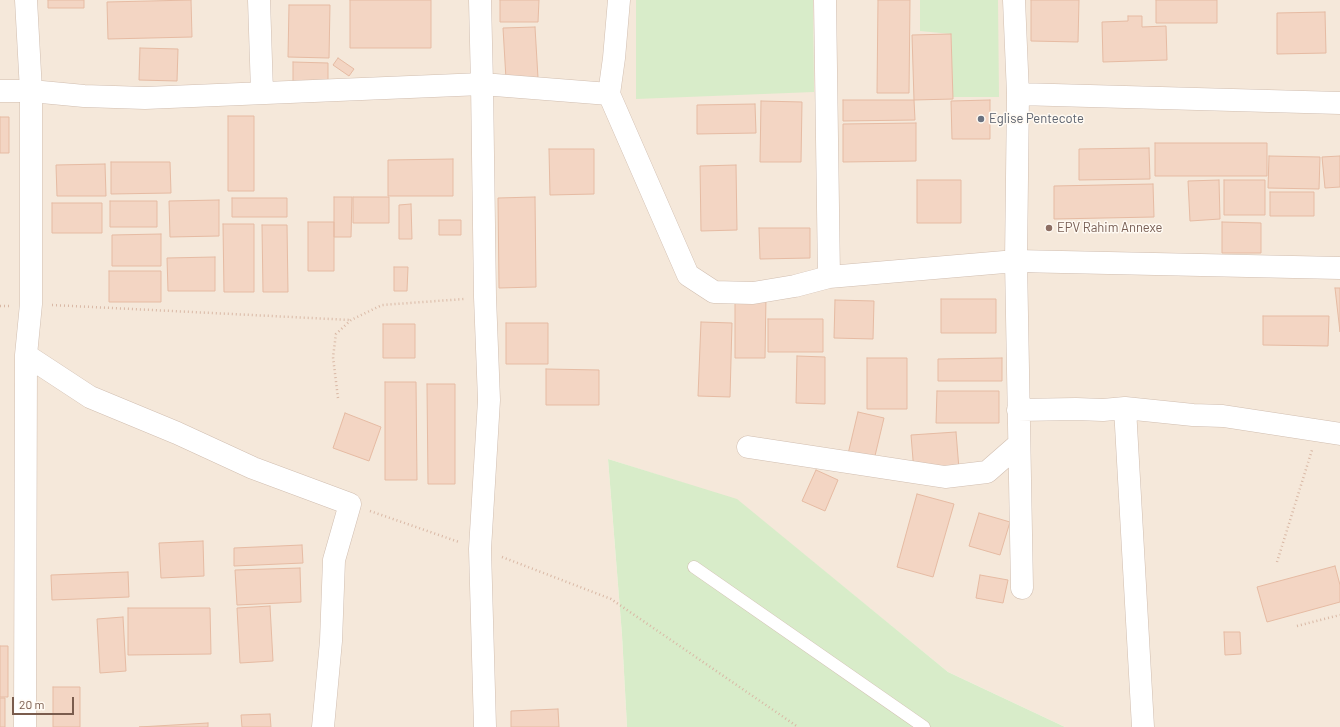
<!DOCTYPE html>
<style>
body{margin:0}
#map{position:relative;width:1340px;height:727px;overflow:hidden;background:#fdf6ec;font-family:Barlow,sans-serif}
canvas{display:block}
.scale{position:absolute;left:12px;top:697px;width:62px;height:18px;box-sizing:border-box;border:2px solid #7a5c4d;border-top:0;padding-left:5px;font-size:12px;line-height:14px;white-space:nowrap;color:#7a5c4d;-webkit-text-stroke:3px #fffaf3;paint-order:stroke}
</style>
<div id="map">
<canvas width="1340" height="727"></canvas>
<div class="scale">20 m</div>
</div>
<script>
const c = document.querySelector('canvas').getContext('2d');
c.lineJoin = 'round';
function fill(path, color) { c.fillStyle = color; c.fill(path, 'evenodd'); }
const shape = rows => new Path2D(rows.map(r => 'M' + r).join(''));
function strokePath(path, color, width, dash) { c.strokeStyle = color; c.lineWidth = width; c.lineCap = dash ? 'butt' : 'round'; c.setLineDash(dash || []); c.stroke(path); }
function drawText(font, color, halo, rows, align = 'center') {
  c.font = font + ' Barlow,sans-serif'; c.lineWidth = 3; c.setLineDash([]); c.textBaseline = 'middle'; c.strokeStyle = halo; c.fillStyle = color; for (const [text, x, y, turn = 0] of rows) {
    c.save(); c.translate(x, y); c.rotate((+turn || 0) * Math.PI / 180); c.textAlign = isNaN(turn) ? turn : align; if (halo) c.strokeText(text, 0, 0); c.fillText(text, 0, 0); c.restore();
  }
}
fill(shape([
 [0,0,1340,0,1340,727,1065,727,948,672,737,500,608,459,622,635,627,727,0,727]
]), '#f5e8da');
fill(shape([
 [636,0,813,0,814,92,636,99],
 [920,0,998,0,999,97,953,97,951,34,920,31],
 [608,459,737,499,948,672,1065,727,627,727,622,635]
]), '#d8ecc9');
const building = shape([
 [48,0,84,0,84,8,48,8,48,0],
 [191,0,192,37,108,39,107,2,191,0],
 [350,0,431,0,431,48,350,48,350,0],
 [500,0,539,0,538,22,500,22,500,0],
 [878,0,910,0,909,93,877,93,878,0],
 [1031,0,1079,0,1078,42,1031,41,1031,0],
 [1156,0,1217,0,1217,23,1156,23,1156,0],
 [289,5,330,5,329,58,288,57,289,5],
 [1325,12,1326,53,1277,54,1277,13,1325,12],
 [1128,16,1142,16,1142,27,1166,26,1167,60,1103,62,1102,22,1128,21,1128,16],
 [535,27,538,78,506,79,503,28,535,27],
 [951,34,953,99,914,100,912,35,951,34],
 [140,48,178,49,177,81,139,80,140,48],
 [338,58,354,69,349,76,333,65,338,58],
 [293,62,328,63,328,82,293,81,293,62],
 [843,100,914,100,915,120,843,121,843,100],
 [990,100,990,139,952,139,951,101,990,100],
 [761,101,802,102,801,162,760,162,761,101],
 [755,104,756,133,697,134,697,105,755,104],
 [228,116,254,116,254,191,228,191,228,116],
 [0,117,9,117,9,153,0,153,0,117],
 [916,123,916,161,843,162,843,124,916,123],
 [1155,143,1267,143,1267,176,1155,176,1155,143],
 [1149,148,1150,179,1079,180,1079,149,1149,148],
 [549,149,594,149,594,194,550,195,549,149],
 [1269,156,1320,157,1319,189,1268,188,1269,156],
 [1340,156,1340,187,1325,188,1322,157,1340,156],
 [453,159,453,196,388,196,388,160,453,159],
 [111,162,170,162,171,193,111,194,111,162],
 [105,164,106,196,57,196,56,165,105,164],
 [736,165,737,230,701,231,700,166,736,165],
 [917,180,961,180,961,223,917,223,917,180],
 [1219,180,1220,219,1190,221,1188,181,1219,180],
 [1224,180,1265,180,1265,215,1224,215,1224,180],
 [1153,184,1154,217,1054,219,1054,186,1153,184],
 [1270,192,1314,192,1314,216,1270,216,1270,192],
 [334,197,352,197,351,237,334,237,334,197],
 [353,197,389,197,389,223,353,223,353,197],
 [535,197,536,287,499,288,498,198,535,197],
 [232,198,287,198,287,217,232,217,232,198],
 [219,200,219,236,170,237,169,201,219,200],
 [110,201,157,201,157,227,110,227,110,201],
 [52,203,102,203,102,233,52,233,52,203],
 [411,204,412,239,399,239,399,205,411,204],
 [439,220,461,220,461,235,439,235,439,220],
 [308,222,334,222,334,271,308,271,308,222],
 [1222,222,1261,223,1261,253,1222,253,1222,222],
 [223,224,254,224,254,292,224,292,223,224],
 [262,225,287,225,288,292,263,292,262,225],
 [759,228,810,228,810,258,760,259,759,228],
 [161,234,161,266,112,266,112,235,161,234],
 [215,257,215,291,168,291,167,258,215,257],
 [394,267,408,267,407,291,394,291,394,267],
 [109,271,161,271,161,302,109,302,109,271],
 [1335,288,1340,288,1340,332,1335,288],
 [735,296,766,296,765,358,735,358,735,296],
 [941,299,996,299,996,333,941,333,941,299],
 [835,300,874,301,873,339,834,338,835,300],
 [1263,316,1329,316,1328,346,1263,345,1263,316],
 [768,319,823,319,823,352,768,352,768,319],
 [701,322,732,323,730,397,698,396,701,322],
 [506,323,548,323,548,364,506,364,506,323],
 [383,324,415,324,415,358,383,358,383,324],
 [797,356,825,357,825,404,796,403,797,356],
 [867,358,907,358,907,409,867,409,867,358],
 [1002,358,1002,381,938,381,938,359,1002,358],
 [546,369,599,370,599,405,546,405,546,369],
 [385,382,416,382,417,480,385,480,385,382],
 [427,384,455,384,455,484,428,484,427,384],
 [937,391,999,391,999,423,936,423,937,391],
 [858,412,884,418,874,460,848,454,858,412],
 [345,413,381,427,369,461,333,448,345,413],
 [956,432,959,469,914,472,911,435,956,432],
 [816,470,838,480,825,511,802,501,816,470],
 [917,494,954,504,933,577,897,567,917,494],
 [979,513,1010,522,1000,555,969,546,979,513],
 [203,541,204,576,161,578,159,543,203,541],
 [302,545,303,563,234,566,234,548,302,545],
 [1335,566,1340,585,1340,602,1267,622,1257,587,1335,566],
 [300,568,301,602,237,605,235,570,300,568],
 [128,572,129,597,52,600,51,575,128,572],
 [980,575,1008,580,1003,603,976,598,980,575],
 [270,606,273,661,240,663,237,608,270,606],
 [128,608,210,608,211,654,128,655,128,608],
 [123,617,126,671,100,673,97,619,123,617],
 [1224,632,1240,632,1241,654,1225,655,1224,632],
 [0,646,8,646,8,697,0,697,0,646],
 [53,687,80,687,80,727,53,727,53,687],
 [0,698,5,698,5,727,0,727,0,698],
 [558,709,559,727,511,727,511,711,558,709],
 [270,714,271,727,242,727,241,715,270,714],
 [208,723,208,727,139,727,208,723]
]);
fill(building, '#f3d5c3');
strokePath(building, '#e6bba3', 1);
const service = shape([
 [694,567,924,727]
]);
const minor = shape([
 [259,0,262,92],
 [480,0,482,84,485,297,489,400,480,549,485,727],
 [619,0,614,58,609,94,688,275,714,292,753,293,795,286,829,277,1016,261,1340,268],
 [825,0,829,277],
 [1014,0,1018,94,1016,261,1022,588],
 [0,91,31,91,84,96,145,98,482,84,609,94],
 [1018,94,1340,103],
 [26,355,90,397,177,433,253,468,350,504,334,560,331,641,323,727],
 [1125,408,1143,727],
 [1018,410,1076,409,1103,410,1125,408,1193,415,1223,416,1340,434],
 [748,447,945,477,987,472,1019,444],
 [25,727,26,355,31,304,31,91,26,0]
]);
strokePath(service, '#d1beb0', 13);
strokePath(minor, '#d1beb0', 23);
strokePath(shape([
 [52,305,351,320],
 [0,306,9,306],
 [338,398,333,357,336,334,351,320,382,305,464,299],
 [370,511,459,542],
 [502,557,611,599,798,727],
 [1277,562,1312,450],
 [1297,626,1340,615]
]), '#d9b8a5', 2.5, [1, 3]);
strokePath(service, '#fff', 12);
strokePath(minor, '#fff', 22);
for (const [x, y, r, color] of [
 [981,119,4,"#6b7280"],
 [1049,228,4,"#8d6e63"]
]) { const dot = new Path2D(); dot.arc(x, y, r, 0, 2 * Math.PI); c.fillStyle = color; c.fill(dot); strokePath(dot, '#fffaf3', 1.5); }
drawText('13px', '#5b616d', '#fffaf3', [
 ["Eglise Pentecote",989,119]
], 'left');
drawText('13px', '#785e54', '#fffaf3', [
 ["EPV Rahim Annexe",1057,228]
], 'left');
</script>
